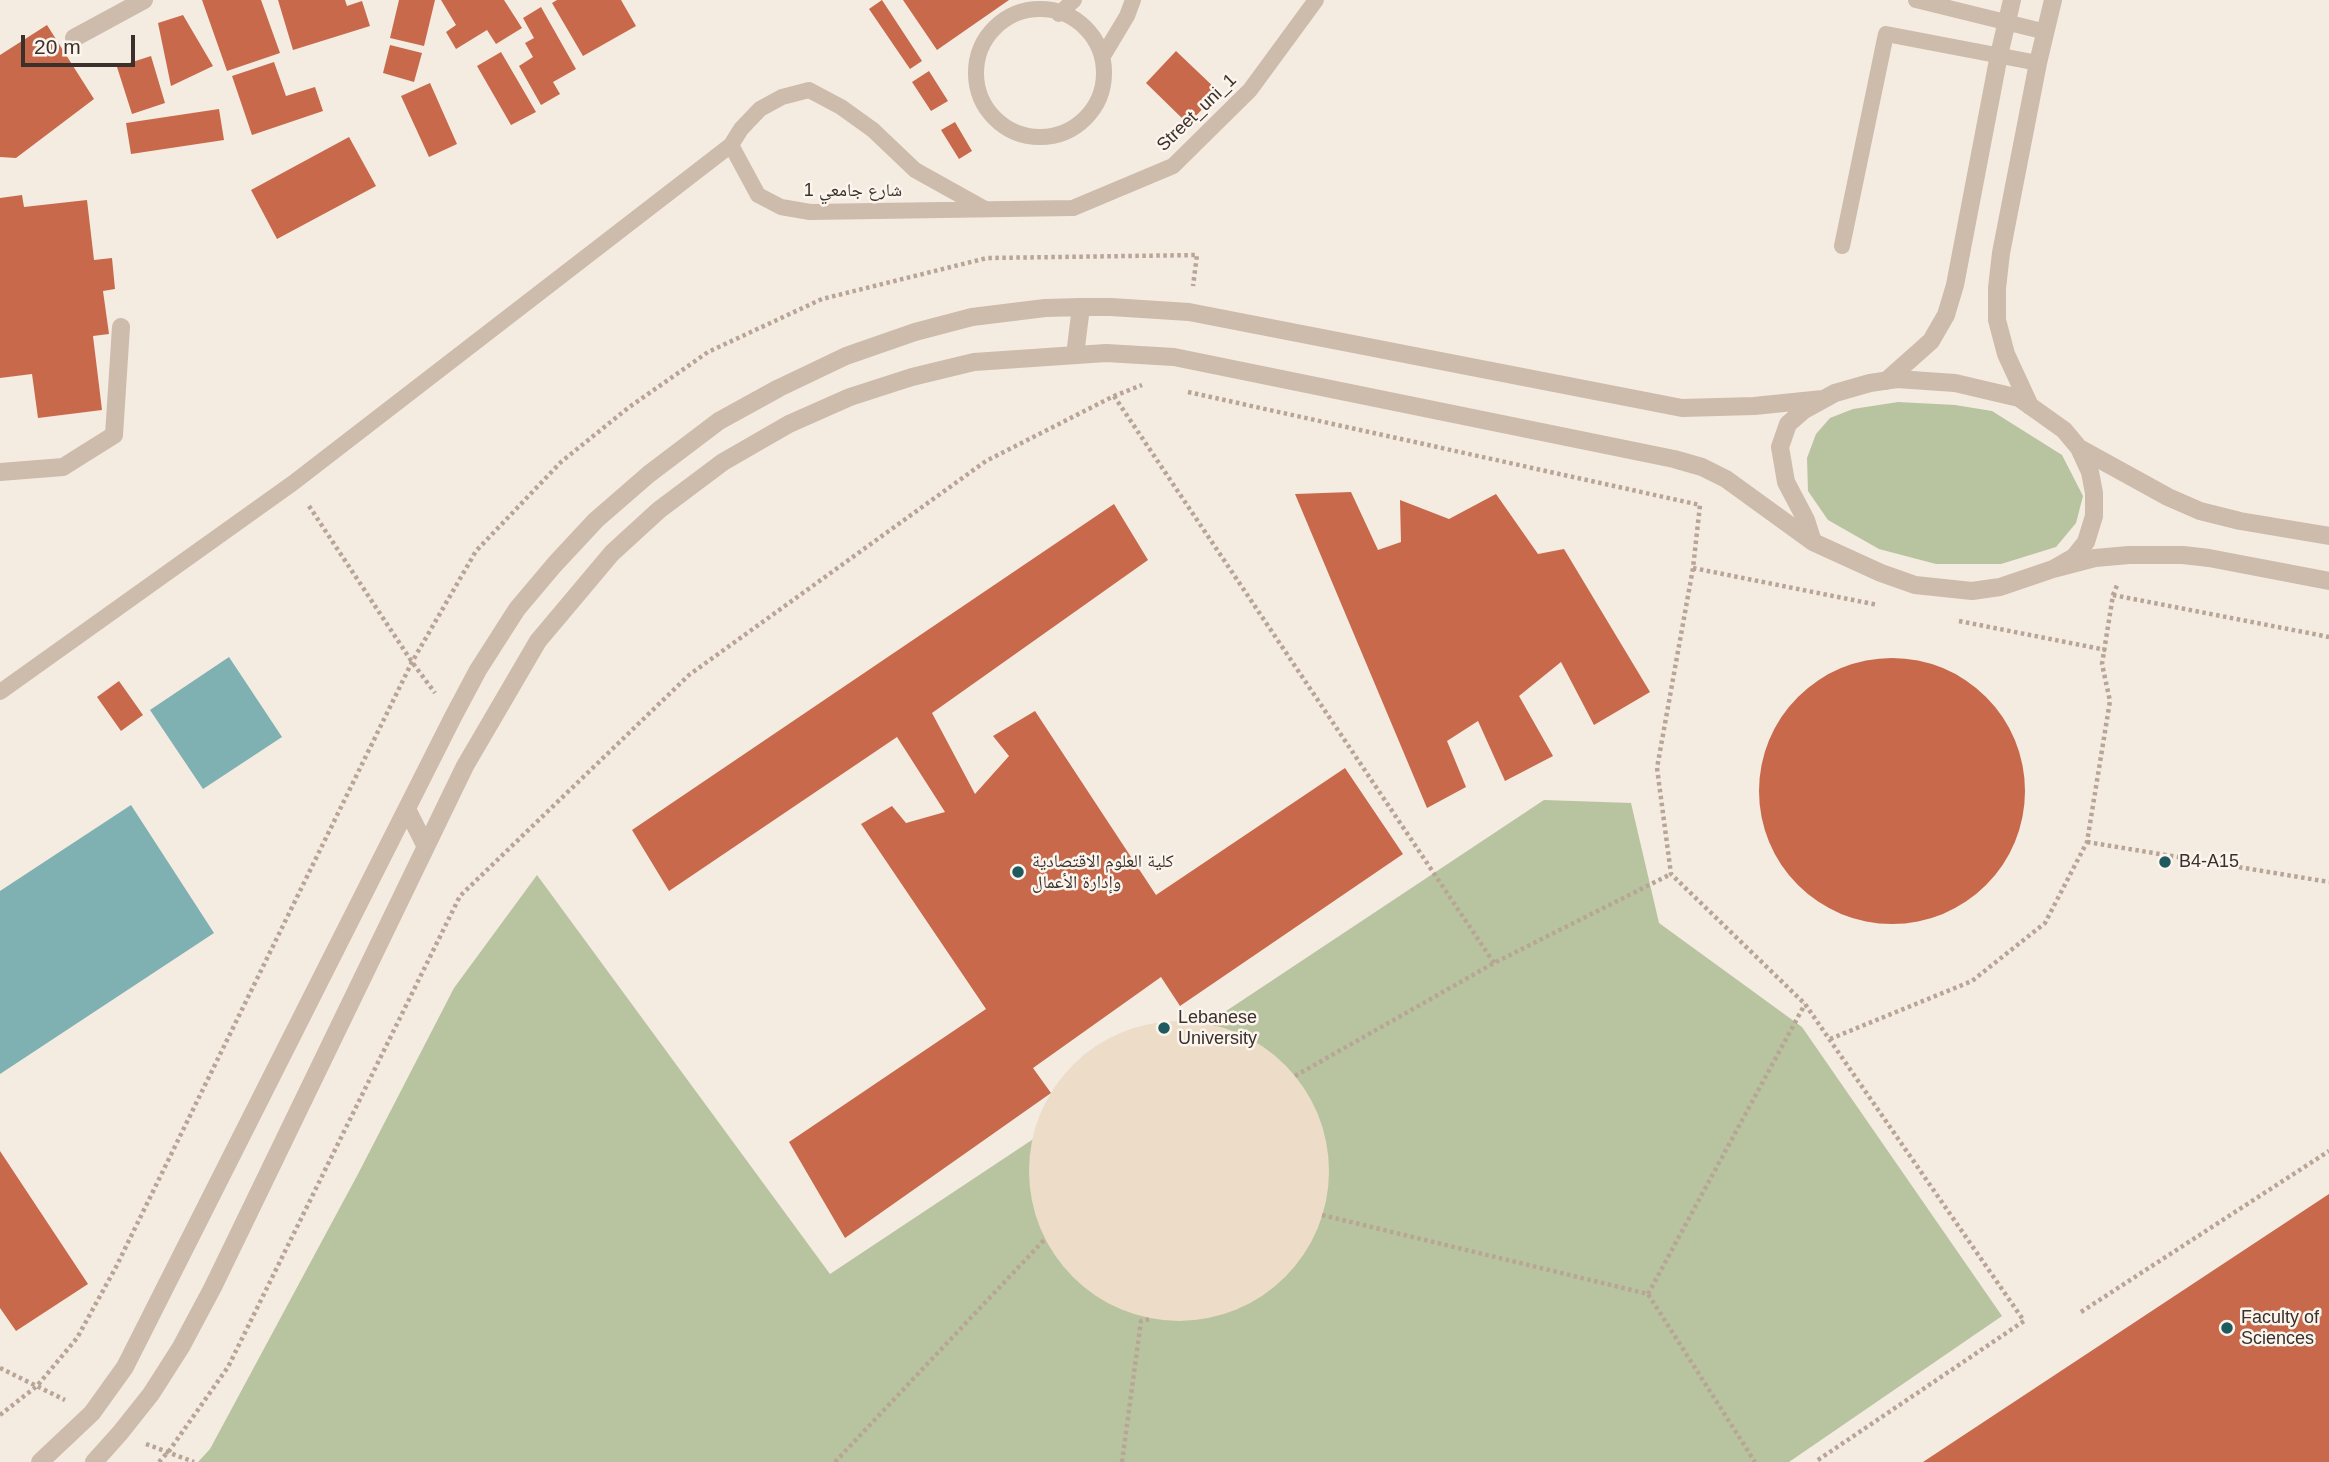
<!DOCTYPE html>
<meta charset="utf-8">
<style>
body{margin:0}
#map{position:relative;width:2329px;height:1462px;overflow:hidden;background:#f4ebe1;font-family:Helvetica,sans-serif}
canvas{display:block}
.scale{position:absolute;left:21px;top:35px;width:114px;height:32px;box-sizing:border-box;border:4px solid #3b302b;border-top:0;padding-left:9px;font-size:21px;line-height:24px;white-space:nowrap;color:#3b302b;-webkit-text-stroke:5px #fbf5ee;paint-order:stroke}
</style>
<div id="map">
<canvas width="2329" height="1462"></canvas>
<div class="scale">20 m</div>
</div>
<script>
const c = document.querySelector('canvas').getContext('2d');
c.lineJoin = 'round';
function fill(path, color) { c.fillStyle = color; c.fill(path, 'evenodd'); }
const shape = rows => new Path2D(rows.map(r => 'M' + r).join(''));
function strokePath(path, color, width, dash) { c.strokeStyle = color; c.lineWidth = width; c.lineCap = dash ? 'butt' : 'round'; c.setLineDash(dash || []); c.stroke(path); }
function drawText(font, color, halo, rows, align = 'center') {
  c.font = font + ' Helvetica,"Noto Naskh Arabic",sans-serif'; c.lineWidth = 5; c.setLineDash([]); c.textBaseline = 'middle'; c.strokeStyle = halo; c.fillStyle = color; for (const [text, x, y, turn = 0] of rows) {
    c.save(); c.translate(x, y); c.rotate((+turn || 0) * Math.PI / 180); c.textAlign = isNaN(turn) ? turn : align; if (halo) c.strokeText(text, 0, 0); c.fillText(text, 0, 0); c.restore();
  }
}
fill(shape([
 [1898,402,1955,405,1992,411,2062,455,2083,496,2076,523,2056,547,2001,564,1936,564,1879,549,1828,520,1808,491,1807,458,1816,434,1830,418,1853,409],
 [1544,800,1631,803,1659,923,1802,1027,2002,1316,1789,1462,198,1462,210,1449,358,1174,454,988,537,875,830,1274]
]), '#b8c4a0');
fill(shape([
 '1029 1171a150 150 0 1 1 300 0a150 150 0 1 1-300 0Z'
]), '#ecdcc8');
fill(shape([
 [229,657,282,737,203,789,150,710],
 [131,805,214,933,0,1074,0,891]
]), '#7fb0b2');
fill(shape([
 [202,0,261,0,280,53,227,71],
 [278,0,345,0,347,6,362,1,370,26,293,50],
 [399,0,435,0,424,46,390,38],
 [441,0,504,0,522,28,496,44,487,30,456,49,446,32,456,25],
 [557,0,621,0,636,26,583,56,552,3],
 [882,0,922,61,910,69,869,9],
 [903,0,1009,0,937,50],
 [541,7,576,69,553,82,560,94,541,105,519,66,533,57,525,43,534,38,523,18],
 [183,15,213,66,171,86,158,23],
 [47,25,94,99,16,158,0,157,0,55],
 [390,45,422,53,414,82,383,73],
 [1176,51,1219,92,1188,124,1146,83],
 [501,52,536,112,511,125,477,66],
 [151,56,165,103,132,114,117,67],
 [274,62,286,96,315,87,323,111,252,135,232,76],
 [929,71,948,101,931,111,912,82],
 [430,83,457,144,429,157,401,96],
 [219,109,224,140,131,154,126,123],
 [955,122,972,151,959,159,941,130],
 [349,137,376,186,277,239,251,190],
 [22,195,24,207,87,200,94,260,112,258,115,289,103,291,109,334,93,336,102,410,38,418,32,374,0,378,0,198],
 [1351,492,1378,550,1401,542,1400,500,1449,519,1496,494,1538,554,1564,549,1650,692,1594,725,1561,662,1519,696,1553,756,1505,781,1478,721,1447,741,1466,787,1427,808,1295,494],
 [1114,504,1148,560,932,713,975,794,1009,756,993,736,1035,711,1156,895,1345,768,1403,854,1180,1006,1161,977,1033,1068,1051,1093,845,1238,789,1142,986,1009,861,824,892,806,906,823,945,812,897,737,669,891,632,830],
 '1759 791a133 133 0 1 1 266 0a133 133 0 1 1-266 0Z',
 [119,681,143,715,121,731,97,697],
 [0,1151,88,1284,16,1331,0,1308],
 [2329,1194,2329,1462,1923,1462]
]), '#c8694b');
strokePath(shape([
 [1188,392,1700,505,1693,568,1657,768,1671,874,1805,1004,2024,1321,1815,1462],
 [1114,396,1494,963],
 [309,506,412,662,435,693],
 [1693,568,1878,605],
 [2113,595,2329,637],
 [1959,621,2106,650],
 [2087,842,2329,882],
 [1830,1039,1972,981,2045,923,2087,842,2110,701,2102,664,2113,595,2118,583],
 [1295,1076,1494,963,1671,874],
 [1322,1215,1648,1294,1755,1462],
 [1648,1294,1805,1004],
 [2081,1312,2329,1151],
 [0,1368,65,1400],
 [0,1415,37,1386,77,1338,116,1267,412,662,476,551,561,462,628,408,708,352,822,299,987,258,1197,255,1193,286],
 [146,1444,194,1462],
 [159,1462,169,1451,228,1367,460,896,689,675,986,461,1114,396,1142,385],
 [835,1462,1045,1239],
 [1122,1462,1141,1321,1151,1319]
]), '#b9a596', 4.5, [3.5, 3.5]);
strokePath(shape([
 [1916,0,2046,32],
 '976 73a64 64 0 1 1 128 0a64 64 0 1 1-128 0Z',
 [1059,14,1074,0],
 [1103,56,1127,16,1133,0],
 [985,209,915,170,873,130,841,107,809,90,782,97,760,109,741,129,731,145,758,195,781,207,810,212,1073,208,1173,166,1250,90,1316,0],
 [1842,246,1886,34,2038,63],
 [0,692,293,483,731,145]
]), '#cdbbac', 16);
strokePath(shape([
 [74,38,144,0],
 [1075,355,1081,307],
 [1886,381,1931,341,1946,315,1955,285,1999,55,2012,0],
 [2030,406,2006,354,1997,320,1997,288,2001,253,2038,63,2053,0],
 [2079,448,2168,497,2200,511,2240,521,2329,536],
 [0,472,63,467,114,435,121,327],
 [2053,569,2074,557,2086,542,2094,516,2094,493,2090,472,2079,448,2064,430,2019,398,1955,383,1897,379,1870,383,1835,393,1804,410,1788,424,1780,447,1786,482,1806,520,1813,542,1881,573,1915,585,1972,591,2000,587,2053,569,2095,558,2129,555,2183,555,2209,558,2329,581],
 [407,809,426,847],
 [40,1462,92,1413,125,1367,453,717,478,670,517,609,555,564,596,520,649,474,719,421,779,388,846,356,915,332,972,317,1045,308,1081,307,1111,307,1189,312,1682,408,1754,406,1823,399],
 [94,1462,120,1433,151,1394,181,1347,213,1287,465,766,538,641,612,553,659,510,723,462,789,424,850,397,912,377,974,362,1106,353,1174,357,1674,459,1702,467,1726,479,1813,542]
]), '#cdbbac', 18);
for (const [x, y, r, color] of [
 [2165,862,7,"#1f5a5e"],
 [1018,872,7,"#1f5a5e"],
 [1164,1028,7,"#1f5a5e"],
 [2227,1328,7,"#1f5a5e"]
]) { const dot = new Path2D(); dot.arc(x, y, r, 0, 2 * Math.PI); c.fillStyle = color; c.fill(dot); strokePath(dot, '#fbf5ee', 2.5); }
drawText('18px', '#3b302b', '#fbf5ee', [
 ["Street_uni_1",1197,113,-44],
 ["شارع جامعي 1",853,191]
]);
drawText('18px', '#3b302b', '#fbf5ee', [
 ["كلية العلوم الاقتصادية",1032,862],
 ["وإدارة الأعمال",1032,883],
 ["B4-A15",2179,862],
 ["Lebanese",1178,1018],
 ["University",1178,1039],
 ["Faculty of",2241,1318],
 ["Sciences",2241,1339]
], 'left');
</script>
